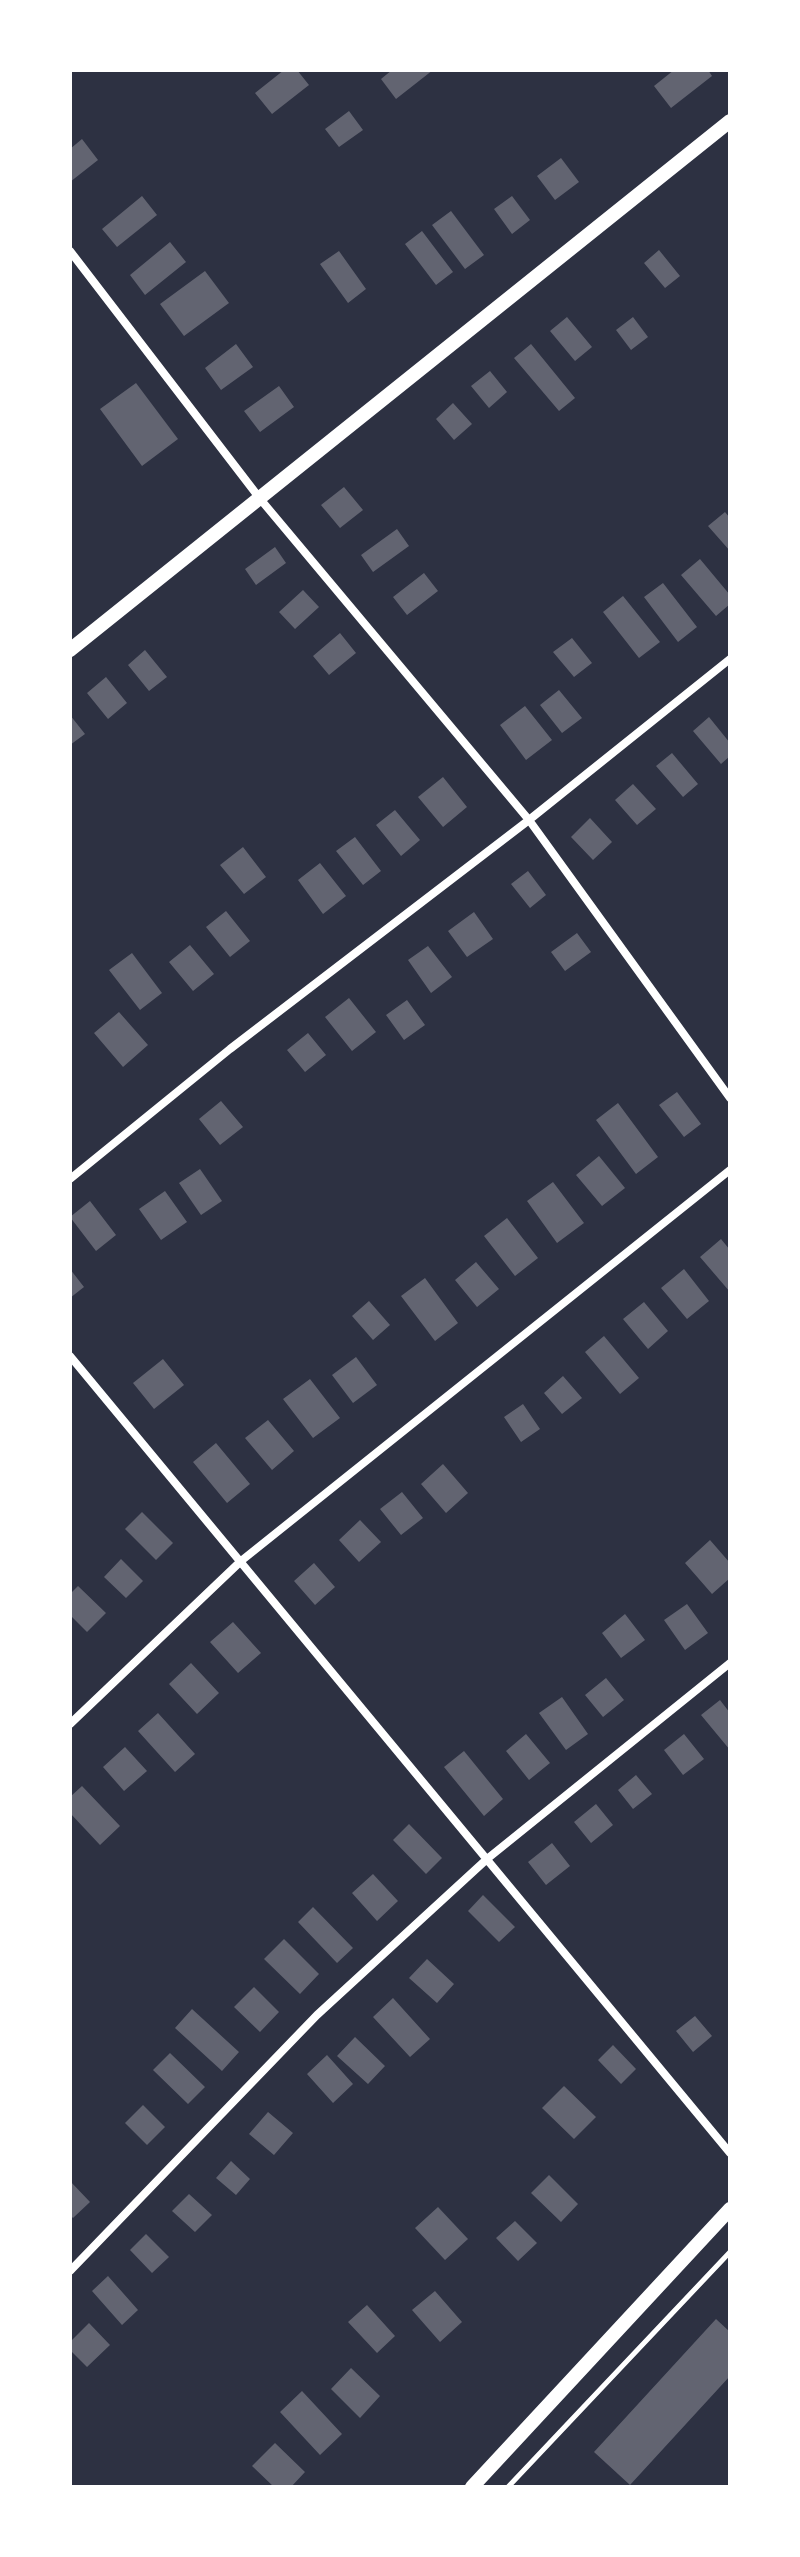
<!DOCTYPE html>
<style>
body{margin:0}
#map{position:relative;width:800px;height:2557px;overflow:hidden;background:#2d3142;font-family:"Fira Sans Condensed",sans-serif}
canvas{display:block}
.frame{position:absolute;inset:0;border:72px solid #fff;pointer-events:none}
</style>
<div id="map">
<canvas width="800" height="2557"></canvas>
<div class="frame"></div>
</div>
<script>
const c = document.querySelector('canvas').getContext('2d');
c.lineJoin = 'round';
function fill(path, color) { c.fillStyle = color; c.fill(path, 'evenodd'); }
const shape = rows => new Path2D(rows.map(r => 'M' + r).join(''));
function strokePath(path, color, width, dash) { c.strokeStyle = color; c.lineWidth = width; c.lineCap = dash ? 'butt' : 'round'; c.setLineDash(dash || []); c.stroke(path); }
fill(shape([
 [284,70,297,70,309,85,272,114,255,93],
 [392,70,433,70,396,99,381,79],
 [674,70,708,70,712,76,671,108,654,86],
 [349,111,363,130,339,147,325,129],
 [82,139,98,160,70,182,70,149],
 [561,158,579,182,555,200,537,176],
 [142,196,157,215,117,247,102,229],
 [512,196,530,220,512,234,494,209],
 [451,211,484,255,465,269,432,225],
 [422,231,453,272,436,285,405,244],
 [170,242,186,262,145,295,130,275],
 [659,250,680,276,665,288,644,263],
 [339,251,366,289,348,303,320,264],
 [205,271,229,303,184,336,160,304],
 [567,317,592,347,575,361,550,331],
 [633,317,648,337,631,350,616,330],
 [236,344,253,367,221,390,205,368],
 [531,344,575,398,559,411,514,358],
 [490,371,507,392,489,408,471,386],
 [136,383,178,439,142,466,100,409],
 [279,386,294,407,260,432,244,411],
 [453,403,472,424,454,440,436,419],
 [344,487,363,510,340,528,321,505],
 [725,512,730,518,730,551,708,526],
 [397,529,409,546,373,572,361,555],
 [275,547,286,563,256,585,245,569],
 [700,559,730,595,730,604,716,616,681,575],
 [424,573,438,591,407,615,393,597],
 [663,583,697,627,678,642,644,597],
 [303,590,319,607,295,629,279,612],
 [623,596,660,642,639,658,603,612],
 [340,633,356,653,329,675,313,656],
 [572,638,592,663,574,677,553,652],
 [145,650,167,677,149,691,128,665],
 [106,677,127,703,108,719,87,693],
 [559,690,582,718,562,733,540,705],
 [525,706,552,740,526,760,500,725],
 [70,715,85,734,70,745],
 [709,717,730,743,730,756,721,764,693,731],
 [672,753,698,784,683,797,656,766],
 [443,777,467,807,443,827,418,797],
 [633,784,656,809,637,825,615,800],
 [395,810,420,840,401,856,376,825],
 [590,818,612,842,593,860,571,837],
 [355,837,381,871,363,885,336,851],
 [243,847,266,877,244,894,220,865],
 [320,863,346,896,323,914,298,880],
 [528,871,546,895,530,908,511,884],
 [226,911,250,941,230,957,206,927],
 [474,912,493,939,467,957,448,931],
 [577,933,591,952,565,971,551,952],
 [190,945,214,974,193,991,169,962],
 [428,946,452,977,431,993,408,960],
 [132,953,162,993,140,1010,109,970],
 [349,998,376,1032,352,1051,325,1017],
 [407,1000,425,1025,404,1040,386,1015],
 [119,1012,148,1045,123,1067,94,1033],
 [308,1033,326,1055,305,1072,287,1050],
 [677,1092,701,1124,684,1137,659,1105],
 [221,1101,243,1127,220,1145,199,1119],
 [618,1103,658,1157,636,1174,596,1120],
 [599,1156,625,1188,602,1206,576,1175],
 [200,1169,222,1201,201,1215,179,1183],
 [553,1182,584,1223,557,1243,527,1201],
 [165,1191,187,1222,161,1240,139,1209],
 [90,1201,116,1235,96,1251,70,1217],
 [507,1218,538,1258,515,1276,484,1236],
 [721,1239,730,1250,730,1292,700,1257],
 [476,1262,499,1289,477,1307,455,1280],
 [70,1269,84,1287,70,1298],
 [684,1269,709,1301,687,1319,661,1288],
 [425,1278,458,1323,435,1341,401,1296],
 [369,1301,390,1325,373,1340,352,1316],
 [644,1302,668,1331,648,1349,623,1319],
 [604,1336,639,1378,620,1394,585,1352],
 [356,1357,377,1385,353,1403,332,1375],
 [163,1359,184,1385,154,1409,133,1383],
 [563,1376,582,1398,562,1414,544,1393],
 [310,1379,340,1418,313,1438,283,1399],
 [523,1404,540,1429,521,1442,504,1417],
 [268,1420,294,1451,272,1470,245,1438],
 [216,1443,250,1484,227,1503,193,1462],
 [443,1464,468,1493,446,1513,421,1484],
 [402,1492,423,1518,401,1535,380,1509],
 [142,1512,173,1543,156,1560,125,1529],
 [360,1520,381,1542,359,1562,339,1540],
 [710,1540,730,1563,730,1578,712,1594,685,1563],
 [121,1559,143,1581,126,1598,104,1577],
 [314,1563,335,1587,315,1605,294,1581],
 [78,1586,106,1613,87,1632,70,1615,70,1594],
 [687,1604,708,1633,685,1650,664,1620],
 [625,1614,645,1640,621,1658,602,1633],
 [233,1622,261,1653,238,1673,210,1642],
 [191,1663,219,1693,197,1714,169,1684],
 [606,1678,624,1700,603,1717,585,1695],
 [562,1697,588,1734,566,1750,539,1713],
 [720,1700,730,1713,730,1750,701,1715],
 [158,1713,195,1754,175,1772,138,1731],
 [526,1734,550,1763,529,1780,506,1751],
 [684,1734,704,1759,683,1775,664,1750],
 [125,1747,147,1771,124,1791,103,1767],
 [464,1751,503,1799,484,1816,444,1767],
 [636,1775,652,1794,633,1809,618,1790],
 [82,1786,120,1826,100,1845,70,1813,70,1797],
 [596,1804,613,1825,591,1843,574,1822],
 [409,1824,442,1858,426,1874,393,1840],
 [552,1843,570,1866,546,1885,528,1862],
 [373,1874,398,1901,377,1921,352,1893],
 [483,1895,515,1927,499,1942,468,1911],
 [313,1907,353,1948,337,1963,298,1922],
 [284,1939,319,1974,300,1994,264,1959],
 [427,1959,454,1984,437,2003,409,1978],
 [254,1987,279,2012,260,2032,234,2007],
 [393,1998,430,2039,410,2057,373,2017],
 [192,2009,239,2052,222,2071,175,2028],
 [695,2016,712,2036,693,2052,676,2031],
 [355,2037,385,2066,368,2084,337,2056],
 [613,2045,636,2069,621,2084,598,2060],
 [170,2053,205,2087,188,2104,153,2070],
 [327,2055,353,2084,333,2103,307,2074],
 [564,2086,596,2117,574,2139,542,2108],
 [143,2105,165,2127,147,2145,125,2123],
 [268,2112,293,2133,274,2155,249,2134],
 [231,2161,250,2179,236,2195,216,2178],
 [549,2175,578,2204,561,2222,531,2193],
 [70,2181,90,2202,73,2218,70,2215],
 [189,2194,212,2215,195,2232,172,2211],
 [438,2207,468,2239,445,2260,415,2228],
 [515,2221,537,2243,518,2261,496,2238],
 [146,2234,169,2257,152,2273,130,2250],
 [108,2276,138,2310,122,2325,92,2291],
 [435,2291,462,2322,440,2342,412,2310],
 [367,2305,395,2336,377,2353,348,2322],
 [716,2319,730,2332,730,2376,630,2485,594,2452],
 [89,2323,110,2345,87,2367,70,2350,70,2342],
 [351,2368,380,2396,360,2418,331,2389],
 [302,2391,342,2434,320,2455,280,2412],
 [275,2443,305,2472,291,2487,274,2487,252,2466]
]), '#626471');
strokePath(shape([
 [508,2487,730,2252]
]), '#fff', 5);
strokePath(shape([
 [70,251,261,500,529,820,730,1098],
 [70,1179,230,1049,529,820,730,659],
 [70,1356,730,2153],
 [70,1724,241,1561,730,1170],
 [70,2271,317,2015,487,1859,730,1663]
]), '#fff', 8);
strokePath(shape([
 [70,650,730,121],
 [472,2487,730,2209]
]), '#fff', 14);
</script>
